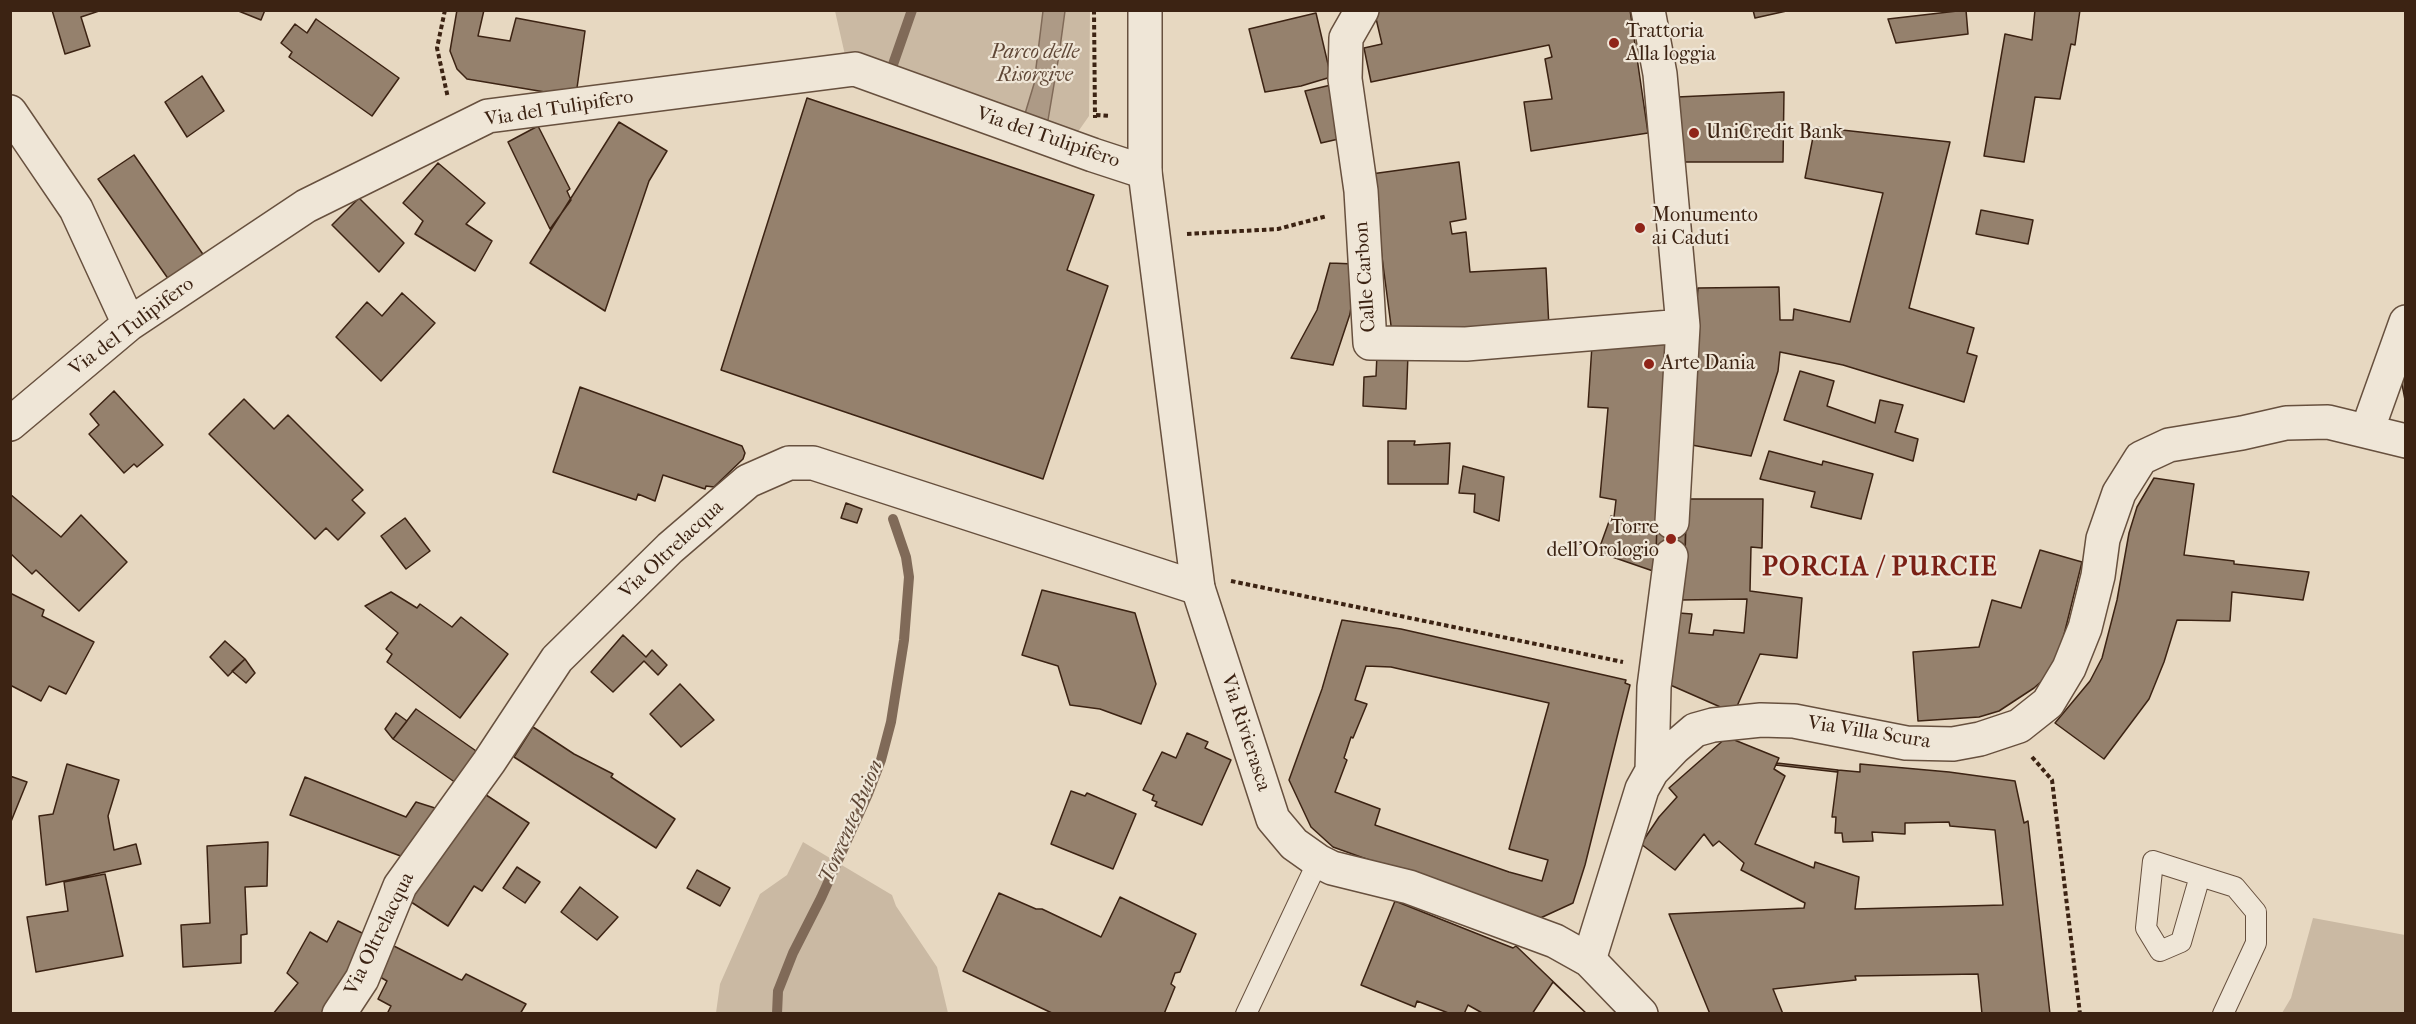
<!DOCTYPE html>
<style>
body{margin:0}
#map{position:relative;width:2416px;height:1024px;overflow:hidden;background:#e7d8c1;font-family:"IM FELL French Canon",serif}
canvas{display:block}
.frame{position:absolute;inset:0;border:12px solid #3c2313;pointer-events:none}
</style>
<div id="map">
<canvas width="2416" height="1024"></canvas>
<div class="frame"></div>
</div>
<script>
const c = document.querySelector('canvas').getContext('2d');
c.lineJoin = 'round';
function fill(path, color) { c.fillStyle = color; c.fill(path, 'evenodd'); }
const shape = rows => new Path2D(rows.map(r => 'M' + r).join(''));
function strokePath(path, color, width, dash) { c.strokeStyle = color; c.lineWidth = width; c.lineCap = dash ? 'butt' : 'round'; c.setLineDash(dash || []); c.stroke(path); }
function drawText(font, color, halo, rows, align = 'center') {
  c.font = font + ' "IM FELL French Canon",serif'; c.lineWidth = 4.5; c.setLineDash([]); c.textBaseline = 'middle'; c.strokeStyle = halo; c.fillStyle = color; for (const [text, x, y, turn = 0] of rows) {
    c.save(); c.translate(x, y); c.rotate((+turn || 0) * Math.PI / 180); c.textAlign = isNaN(turn) ? turn : align; if (halo) c.strokeText(text, 0, 0); c.fillText(text, 0, 0); c.restore();
  }
}
fill(shape([
 [835,11,1090,11,1089,116,1075,136,845,55],
 [803,842,892,895,896,906,937,967,948,1013,716,1013,720,984,760,894,787,875],
 [2313,918,2405,935,2405,1013,2282,1013,2291,998]
]), '#cab9a3');
const water = shape([
 [1043,11,1065,11,1059,55,1047,126,1024,117,1034,84,1043,11]
]);
fill(water, '#ad9a86');
strokePath(water, '#806a58', 1.5);
strokePath(shape([
 [890,73,912,10],
 [777,1014,778,991,793,953,821,898,868,794,881,760,891,722,904,640,909,577,906,557,893,519]
]), '#806a58', 10);
const building = shape([
 [52,10,102,10,81,17,90,46,65,54,52,10],
 [236,10,265,10,261,20,236,10],
 [457,10,484,10,478,36,510,41,516,18,585,31,577,88,551,93,467,79,457,69,450,51,457,10],
 [1374,10,1630,10,1648,133,1531,151,1524,102,1552,99,1545,59,1552,57,1549,45,1371,82,1364,48,1382,44,1374,10],
 [1753,10,1791,10,1755,18,1753,10],
 [1966,10,1968,34,1896,43,1888,19,1966,10],
 [2035,10,2080,10,2075,45,2071,44,2060,99,2035,97,2024,162,1984,156,2005,34,2032,40,2035,10],
 [1316,13,1331,77,1301,86,1265,92,1249,29,1316,13],
 [316,19,399,78,372,116,289,57,292,52,281,43,295,24,307,33,316,19],
 [202,76,224,111,187,137,165,102,202,76],
 [1331,85,1343,138,1321,143,1305,91,1331,85],
 [1784,92,1783,162,1683,162,1677,97,1784,92],
 [807,98,1094,195,1067,270,1108,286,1043,479,721,370,807,98],
 [619,122,667,151,649,181,605,311,530,263,619,122],
 [538,126,570,189,567,191,571,200,550,229,508,142,538,126],
 [1815,127,1950,142,1909,308,1974,328,1967,353,1977,356,1964,402,1843,365,1780,352,1778,371,1751,456,1681,443,1692,355,1698,288,1779,287,1780,320,1793,320,1794,309,1850,322,1883,193,1805,178,1815,127],
 [134,155,209,263,174,287,98,179,134,155],
 [1459,162,1466,219,1450,222,1452,234,1466,232,1470,272,1546,268,1549,328,1392,333,1371,174,1459,162],
 [438,163,485,203,466,224,492,241,475,271,415,234,423,221,403,203,438,163],
 [359,198,404,243,379,272,332,225,359,198],
 [1981,210,2033,220,2028,244,1976,234,1981,210],
 [1330,263,1355,264,1355,277,1350,314,1333,365,1291,358,1317,310,1330,263],
 [402,293,435,323,381,381,336,337,367,302,382,316,402,293],
 [1672,342,1657,522,1656,555,1653,571,1598,552,1611,516,1614,517,1616,500,1600,497,1608,408,1588,407,1592,345,1672,342],
 [1377,354,1408,354,1406,409,1363,406,1364,377,1376,376,1377,354],
 [2406,367,2406,405,2401,379,2406,367],
 [1800,371,1834,381,1827,406,1875,423,1880,400,1903,405,1895,432,1918,439,1913,461,1784,420,1800,371],
 [580,387,742,446,745,453,743,459,714,487,706,486,705,489,663,475,655,501,638,494,636,500,553,472,580,387],
 [114,391,163,445,137,467,134,464,124,473,89,434,99,425,90,414,114,391],
 [244,399,274,429,288,415,363,490,352,500,365,513,338,540,326,528,315,539,209,434,244,399],
 [1388,441,1415,441,1414,445,1450,443,1448,484,1388,484,1388,441],
 [1769,451,1822,465,1823,461,1873,474,1861,519,1811,507,1815,492,1760,479,1769,451],
 [1463,466,1504,477,1499,521,1474,512,1475,494,1459,493,1463,466],
 [2154,478,2194,484,2184,555,2234,561,2234,564,2309,572,2303,600,2232,592,2230,621,2177,620,2164,662,2149,699,2104,759,2055,723,2090,681,2102,658,2117,600,2129,533,2137,507,2154,478],
 [10,494,61,537,81,515,127,562,79,611,36,570,32,574,10,553,10,494],
 [1686,499,1763,499,1762,548,1751,547,1750,591,1802,598,1797,658,1760,654,1734,713,1668,684,1679,613,1692,614,1689,633,1713,635,1714,630,1744,633,1747,599,1680,600,1685,556,1686,499],
 [846,503,862,509,857,523,841,518,846,503],
 [405,518,430,551,406,569,381,536,405,518],
 [1657,522,1686,522,1685,556,1656,555,1657,522],
 [2040,550,2082,562,2057,663,2053,662,2044,679,2034,688,1999,711,1979,717,1918,721,1913,652,1979,647,1992,600,2021,608,2040,550],
 [1042,590,1135,613,1156,684,1141,724,1100,709,1070,705,1058,666,1022,655,1042,590],
 [391,592,417,608,420,604,452,627,461,617,508,654,460,718,387,662,392,654,386,649,398,633,365,606,391,592],
 [10,593,44,610,42,616,94,642,66,694,49,686,41,701,10,685,10,593],
 [1342,620,1401,629,1560,665,1626,680,1625,683,1630,685,1585,865,1573,903,1536,920,1333,847,1311,827,1289,780,1322,689,1342,620],
 [1366,666,1391,667,1549,703,1509,849,1548,860,1542,881,1509,872,1375,825,1380,809,1335,792,1347,760,1344,758,1351,737,1353,738,1367,704,1355,700,1366,666],
 [623,635,646,657,652,650,667,665,658,675,644,661,613,692,591,672,623,635],
 [225,641,245,659,228,676,210,657,225,641],
 [245,659,255,673,246,683,232,671,245,659],
 [680,684,714,720,681,747,650,714,680,684],
 [416,709,479,753,456,783,393,739,416,709],
 [396,713,407,721,393,739,385,729,396,713],
 [533,727,574,754,613,774,611,777,675,819,656,848,514,757,533,727],
 [1187,733,1208,742,1205,748,1231,760,1202,825,1155,806,1157,802,1152,800,1154,795,1143,790,1162,752,1176,758,1187,733],
 [1727,737,1779,758,1774,769,1785,776,1755,844,1814,868,1815,862,1859,877,1855,909,2003,905,1995,830,1950,826,1949,822,1905,823,1905,834,1872,832,1873,841,1843,842,1842,833,1835,833,1836,817,1832,817,1838,770,1860,772,1860,764,1949,772,2015,781,2024,823,2028,821,2050,1014,1982,1014,1978,974,1855,976,1856,980,1773,989,1783,1014,1710,1014,1669,914,1804,908,1805,903,1741,870,1744,863,1719,841,1713,846,1704,834,1675,870,1641,844,1659,817,1677,797,1669,788,1727,737],
 [1777,763,1838,770,1837,772,1776,765,1777,763],
 [67,764,119,780,108,816,114,850,136,844,141,864,46,885,39,816,53,814,67,764],
 [10,776,27,782,10,824,10,776],
 [305,777,406,817,416,802,438,809,406,858,290,815,305,777],
 [480,791,529,823,482,891,474,886,448,926,408,900,480,791],
 [1071,791,1085,796,1087,793,1136,814,1113,869,1051,844,1071,791],
 [268,842,267,886,245,887,247,934,241,935,241,963,183,967,181,925,210,923,207,846,268,842],
 [517,867,540,882,525,903,503,888,517,867],
 [697,870,730,888,720,906,687,888,697,870],
 [105,874,123,956,36,972,27,917,68,911,64,882,105,874],
 [580,887,618,917,597,940,561,912,580,887],
 [999,893,1036,909,1042,909,1101,937,1120,897,1196,934,1180,972,1175,973,1171,984,1175,987,1164,1014,1054,1014,963,971,999,893],
 [1395,901,1513,948,1516,946,1587,1014,1484,1014,1468,1005,1464,1014,1451,1014,1417,1001,1415,1007,1361,985,1395,901],
 [338,921,366,935,341,991,322,1014,273,1014,298,983,287,973,310,932,327,942,338,921],
 [388,943,459,979,462,980,466,974,526,1004,520,1014,387,1014,391,1006,378,999,387,981,373,973,388,943],
 [1553,982,1587,1014,1532,1014,1553,982]
]);
fill(building, '#95816d');
strokePath(building, '#3c2313', 1.5);
const service = shape([
 [2200,876,2181,942,2160,951,2146,928,2153,861,2200,876,2235,887,2256,912,2256,943,2223,1014],
 [1246,1014,1318,861]
]);
const minor = shape([
 [1362,10,1346,38,1345,79,1361,191,1370,343,1466,344,1683,326],
 [1648,10,1660,74,1683,326,1672,522],
 [10,112,76,209,129,324],
 [10,424,129,324,306,206,488,116,855,69,1093,155,1145,172],
 [2367,431,2406,322],
 [1652,771,1654,687,1671,556],
 [1589,960,1642,789,1652,771,1674,748,1695,730,1713,725,1761,720,1794,721,1906,743,1953,744,1980,739,2019,726,2048,703,2069,668,2085,628,2098,576,2103,539,2119,493,2141,458,2169,445,2242,433,2286,423,2328,422,2406,441],
 [339,1014,362,979,400,886,489,762,557,659,670,548,748,481,789,463,813,463,1198,588]
]);
const tertiary = shape([
 [1145,10,1145,172,1198,588,1273,819,1294,844,1318,861,1332,868,1409,887,1555,941,1589,960,1641,1014]
]);
strokePath(service, '#67503e', 22);
strokePath(minor, '#67503e', 36);
strokePath(tertiary, '#67503e', 36);
strokePath(shape([
 [445,10,437,48,448,98],
 [1094,10,1095,118],
 [1096,115,1110,116],
 [1187,234,1278,229,1327,216],
 [1231,581,1623,662],
 [2032,757,2052,780,2080,1014]
]), '#3c2313', 4, [4.5, 3]);
strokePath(service, '#efe6d7', 20);
strokePath(minor, '#efe6d7', 33);
strokePath(tertiary, '#efe6d7', 33);
for (const [x, y, r, color] of [
 [1614,43,6,"#8f2418"],
 [1694,133,6,"#8f2418"],
 [1640,228,6,"#8f2418"],
 [1649,364,6,"#8f2418"],
 [1671,539,6,"#8f2418"]
]) { const dot = new Path2D(); dot.arc(x, y, r, 0, 2 * Math.PI); c.fillStyle = color; c.fill(dot); strokePath(dot, '#efe6d7', 2); }
drawText('20px', '#3c2313', '#efe6d7', [
 ["Trattoria",1626,32],
 ["Alla loggia",1626,55],
 ["UniCredit Bank",1706,133],
 ["Monumento",1652,216],
 ["ai Caduti",1652,239],
 ["Arte Dania",1661,364],
 ["Torre",1659,528,"right"],
 ["dell'Orologio",1659,551,"right"]
], 'left');
drawText('italic 20px', '#604837', '#efe6d7', [
 ["Parco delle",1035,53],
 ["Risorgive",1035,76]
]);
drawText('20px', '#3c2313', '#efe6d7', [
 ["Via del Tulipifero",559,109,-9],
 ["Via del Tulipifero",1048,138,19],
 ["Calle Carbon",1366,277,-94],
 ["Via del Tulipifero",132,327,-37],
 ["Via Oltrelacqua",672,550,-43],
 ["Via Rivierasca",1245,733,72],
 ["Via Villa Scura",1869,733,9],
 ["Via Oltrelacqua",380,934,-64]
]);
drawText('italic 21px', '#5e4736', '#efe6d7', [
 ["Torrente Buion",852,822,-67]
]);
c.letterSpacing = '1.5px';
drawText('bold 26px', '#7a1f14', '#efe6d7', [
 ["PORCIA / PURCIE",1880,569]
]);
c.letterSpacing = '0px';
</script>
